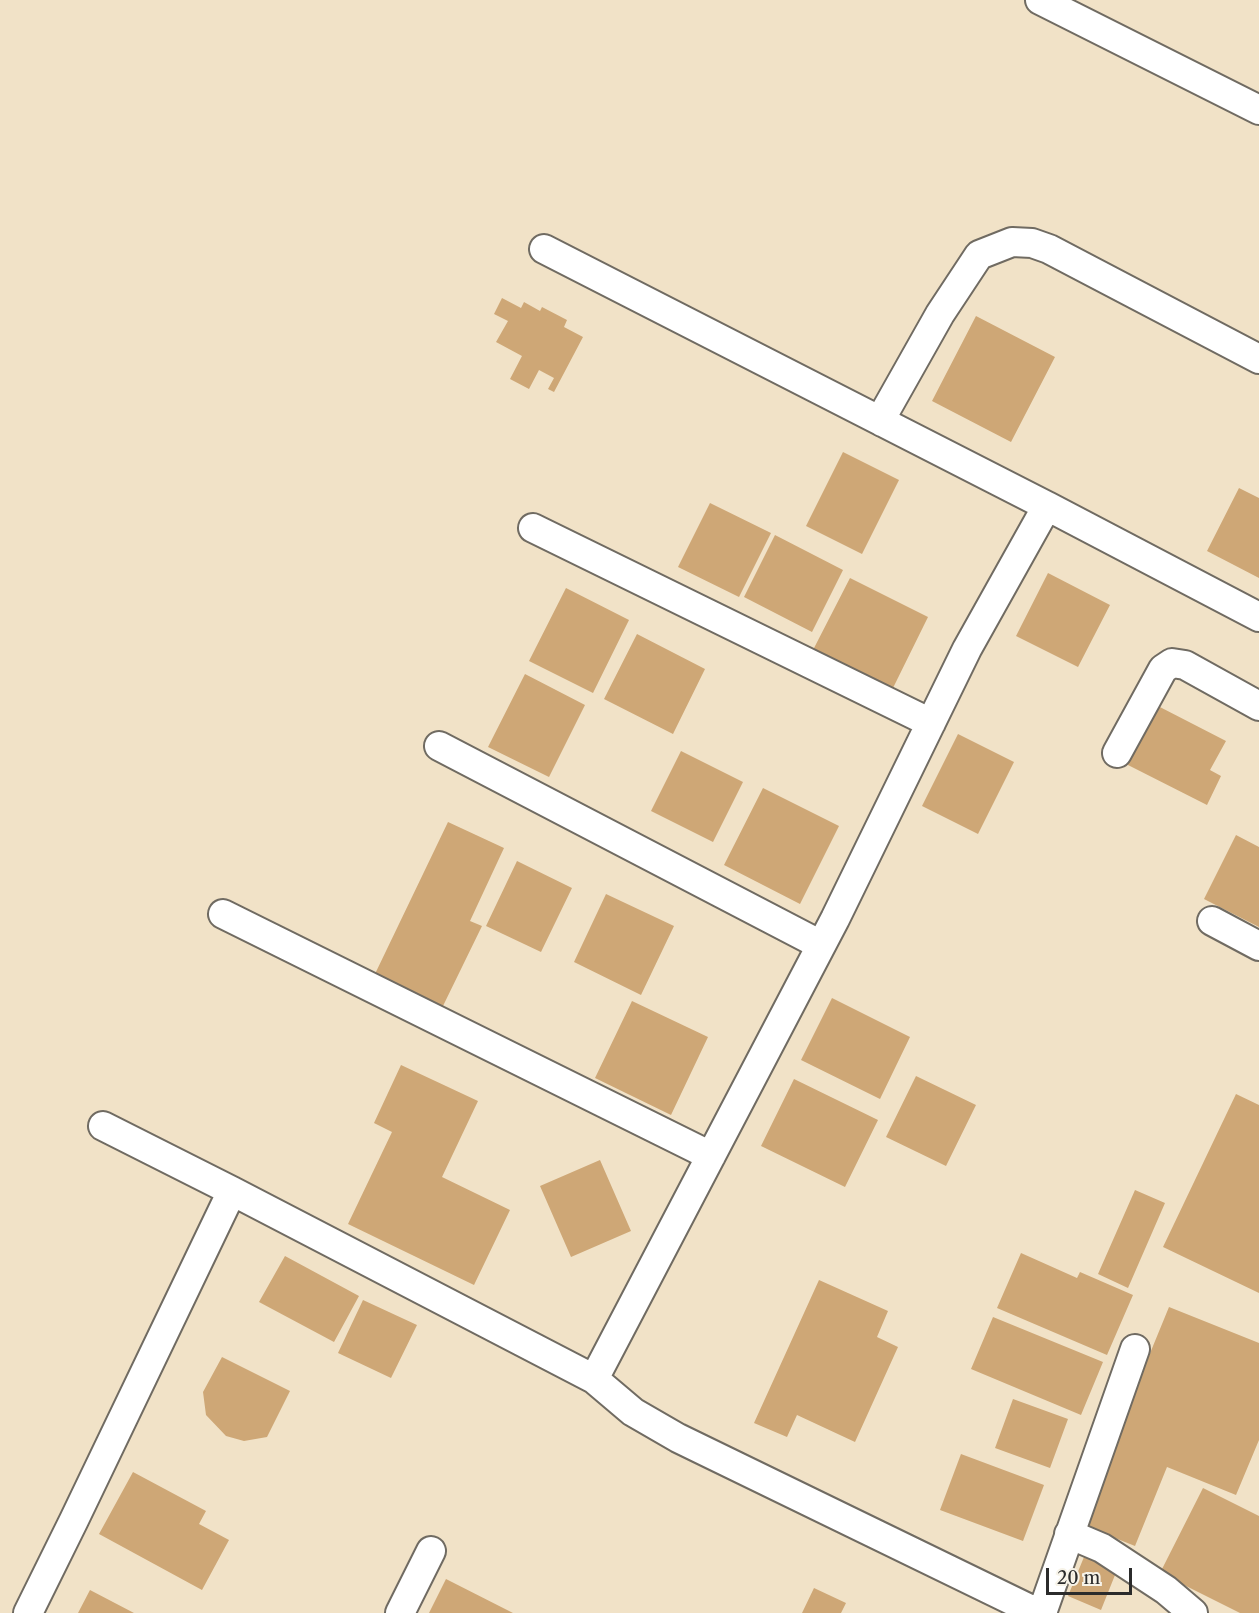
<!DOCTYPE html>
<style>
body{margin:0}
#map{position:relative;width:1259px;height:1613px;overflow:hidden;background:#f1e2c7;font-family:"Libre Caslon Text",serif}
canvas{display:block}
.scale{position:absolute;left:1046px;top:1568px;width:86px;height:27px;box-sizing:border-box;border:3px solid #2b2b2b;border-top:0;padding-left:8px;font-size:18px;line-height:21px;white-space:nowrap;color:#2b2b2b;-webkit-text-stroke:4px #f7f3e8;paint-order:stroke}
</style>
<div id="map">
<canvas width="1259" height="1613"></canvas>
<div class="scale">20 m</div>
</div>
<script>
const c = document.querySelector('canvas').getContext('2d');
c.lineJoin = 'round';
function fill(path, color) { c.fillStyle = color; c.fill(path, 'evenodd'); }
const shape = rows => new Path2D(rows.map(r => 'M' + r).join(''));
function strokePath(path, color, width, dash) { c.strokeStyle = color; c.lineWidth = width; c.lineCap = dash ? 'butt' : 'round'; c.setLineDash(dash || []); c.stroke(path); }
fill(shape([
 [502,298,521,308,524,302,540,311,542,307,567,320,564,327,583,337,554,392,548,389,554,378,539,370,529,389,510,379,522,356,496,342,508,321,494,314],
 [976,316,1055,357,1011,442,932,401],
 [843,452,899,480,862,554,806,526],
 [1239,488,1259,498,1259,578,1207,551],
 [710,503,771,533,739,597,678,567],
 [775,535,843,570,812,632,744,597],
 [1048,573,1110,605,1078,667,1016,636],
 [850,578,928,617,892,690,813,650],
 [566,588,629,620,593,693,529,661],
 [637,634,705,669,673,734,604,699],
 [525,674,585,705,549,777,488,747],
 [1156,705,1226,741,1210,770,1221,776,1207,805,1126,764],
 [958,734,1014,762,978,834,922,806],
 [681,751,743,782,713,842,651,811],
 [763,788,839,826,800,904,724,865],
 [448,822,504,848,470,921,482,926,442,1008,374,976],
 [1236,835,1259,847,1259,927,1204,899],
 [517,861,572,888,541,952,486,926],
 [606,894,674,926,641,995,574,962],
 [832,998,910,1037,880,1099,801,1060],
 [632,1001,708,1037,671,1115,595,1078],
 [401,1065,478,1101,442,1177,510,1210,474,1285,348,1224,392,1132,374,1123],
 [916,1076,976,1105,946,1166,886,1137],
 [794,1079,878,1120,845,1187,761,1146],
 [1236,1094,1259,1105,1259,1293,1163,1247],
 [600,1160,631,1231,571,1257,540,1186],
 [1135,1190,1165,1203,1128,1288,1098,1274],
 [1021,1253,1077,1278,1080,1272,1133,1295,1107,1355,997,1308],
 [285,1256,359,1296,334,1342,259,1302],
 [819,1280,888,1311,877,1337,898,1347,855,1442,797,1415,787,1437,754,1423],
 [363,1300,417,1325,391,1378,338,1353],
 [1169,1307,1259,1343,1259,1440,1236,1495,1167,1467,1135,1546,1080,1524],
 [993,1317,1103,1362,1081,1415,971,1369],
 [222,1357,290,1391,267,1437,244,1441,226,1436,206,1415,203,1392],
 [1013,1399,1068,1419,1050,1468,995,1448],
 [961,1454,1044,1485,1023,1541,940,1510],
 [133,1472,206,1511,199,1524,229,1540,202,1590,99,1534],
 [1203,1488,1259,1516,1259,1613,1240,1613,1160,1573],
 [1084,1557,1117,1570,1101,1610,1068,1596],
 [446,1579,513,1613,429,1613],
 [814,1588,846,1603,841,1613,802,1613],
 [90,1590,134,1613,78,1613]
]), '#cea776');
const minor = shape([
 [1040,0,1259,110],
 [544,249,1047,506],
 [882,422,887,408,940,314,979,255,1012,242,1032,243,1049,249,1259,359],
 [533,528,931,723],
 [439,746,821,945],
 [1117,753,1163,669,1172,663,1185,665,1259,706],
 [223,914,711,1156],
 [1212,921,1259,946],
 [103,1126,232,1191,594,1379,633,1412,678,1438,1038,1613],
 [594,1379,835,919,967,649,1047,506,1259,617],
 [1069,1534,1102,1548,1166,1590,1193,1613],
 [28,1613,74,1520,232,1191],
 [400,1613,431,1551],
 [1042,1613,1135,1349]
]);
strokePath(minor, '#706b62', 32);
strokePath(minor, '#fff', 28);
</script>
